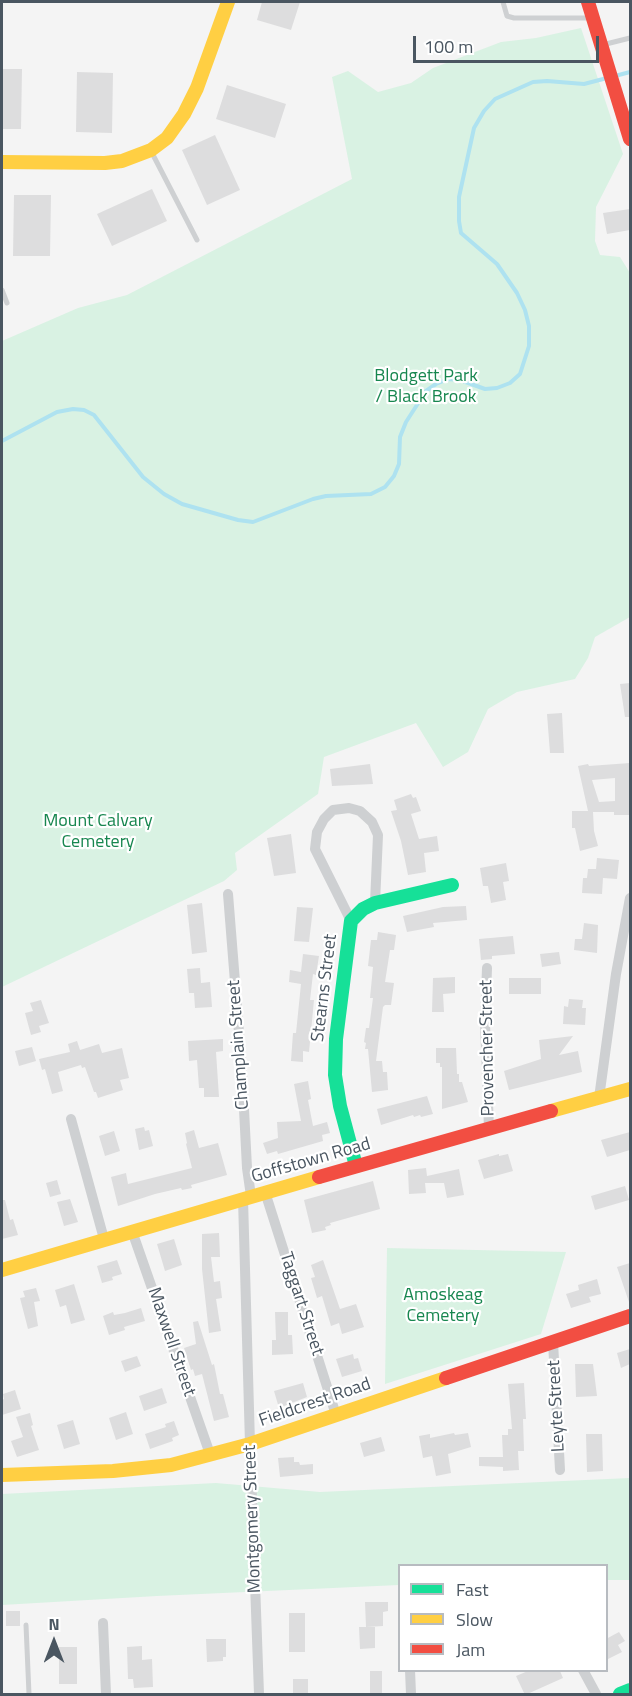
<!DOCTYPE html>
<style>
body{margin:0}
#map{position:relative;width:632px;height:1696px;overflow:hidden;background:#f4f4f4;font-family:"Titillium Web",sans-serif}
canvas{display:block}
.frame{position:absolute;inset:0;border:3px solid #4a5661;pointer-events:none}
.legend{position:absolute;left:398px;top:1564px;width:210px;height:108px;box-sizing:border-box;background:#fff;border:2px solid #b7bbc0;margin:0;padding:8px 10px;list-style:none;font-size:18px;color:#4a5661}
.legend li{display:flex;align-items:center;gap:12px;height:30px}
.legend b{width:30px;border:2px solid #b7bbc0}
.north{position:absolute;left:24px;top:1612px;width:60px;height:60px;-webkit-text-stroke:4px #fff;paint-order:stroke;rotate:0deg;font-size:16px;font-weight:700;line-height:24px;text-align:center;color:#4a5661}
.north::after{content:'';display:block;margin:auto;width:21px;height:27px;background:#4a5661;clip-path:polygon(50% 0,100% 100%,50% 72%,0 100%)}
.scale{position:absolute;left:413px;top:36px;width:186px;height:27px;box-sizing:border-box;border:3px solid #4a5661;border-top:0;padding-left:8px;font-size:18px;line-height:21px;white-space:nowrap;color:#4a5661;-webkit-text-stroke:4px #fff;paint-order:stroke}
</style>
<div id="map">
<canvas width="632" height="1696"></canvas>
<div class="frame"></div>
<ul class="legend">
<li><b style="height:8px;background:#16e098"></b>Fast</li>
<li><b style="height:8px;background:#ffcf43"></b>Slow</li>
<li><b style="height:8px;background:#f24e42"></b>Jam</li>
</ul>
<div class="north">N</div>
<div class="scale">100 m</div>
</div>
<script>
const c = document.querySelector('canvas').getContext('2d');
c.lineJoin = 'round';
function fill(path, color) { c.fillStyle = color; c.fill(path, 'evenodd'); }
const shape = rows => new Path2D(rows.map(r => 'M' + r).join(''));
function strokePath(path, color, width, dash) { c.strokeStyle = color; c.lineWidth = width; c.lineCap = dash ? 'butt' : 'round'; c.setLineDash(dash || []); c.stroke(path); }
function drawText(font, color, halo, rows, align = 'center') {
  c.font = font + ' "Titillium Web",sans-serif'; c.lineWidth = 4.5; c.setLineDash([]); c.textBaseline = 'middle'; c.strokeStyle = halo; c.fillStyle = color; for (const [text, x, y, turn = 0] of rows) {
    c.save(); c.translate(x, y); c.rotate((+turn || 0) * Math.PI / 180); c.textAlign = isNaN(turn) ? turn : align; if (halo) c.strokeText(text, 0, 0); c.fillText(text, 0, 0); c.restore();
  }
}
fill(shape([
 [581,28,623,154,596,207,595,241,600,255,620,257,630,273,630,617,595,637,588,658,575,679,517,692,488,709,468,752,443,767,416,723,324,757,318,794,235,853,237,870,224,881,2,987,2,341,78,308,127,295,352,179,332,77,348,71,378,92,411,83,433,68,501,42,536,38],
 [387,1248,566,1252,541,1334,385,1384],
 [630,1478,630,1580,607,1580,606,1566,400,1566,399,1585,157,1596,2,1605,2,1494,216,1483,320,1492]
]), '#d9f2e3');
strokePath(shape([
 [615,76,630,72],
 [2,441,57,412,73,409,84,410,94,415,143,477,164,494,182,504,238,520,253,522,313,499,326,496,371,494,385,487,394,476,399,464,400,437,406,422,426,391,436,384,448,379,460,380,485,389,497,388,510,383,520,374,529,346,529,326,525,310,517,293,497,264,461,233,459,221,459,197,474,128,484,111,495,99,533,82,547,81,584,84,607,78]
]), '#aee2f0', 4);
fill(shape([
 [262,2,300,2,291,30,257,20],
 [2,69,22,69,21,129,2,129],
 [77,72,113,73,112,133,76,132],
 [227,85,286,104,275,138,216,119],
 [215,135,240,190,207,205,182,150],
 [152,189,167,221,112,246,97,214],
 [14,195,51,195,50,256,13,256],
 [630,209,630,230,607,234,603,213],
 [630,683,630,717,625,717,620,684],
 [562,713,564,753,550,753,547,714],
 [630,763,630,815,614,815,614,812,593,812,594,831,598,846,580,851,575,828,572,828,572,811,588,811,578,766,588,764,589,766],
 [615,778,615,801,599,802,592,780],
 [370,764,373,784,332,786,330,769],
 [411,794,413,798,416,797,421,811,411,814,419,839,437,836,439,851,424,853,426,872,408,875,401,841,391,811,397,810,394,800],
 [291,834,296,873,274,876,267,838],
 [597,858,619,860,617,879,603,878,602,894,582,893,583,878,587,878,588,869,596,869],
 [506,863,509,881,503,882,506,900,491,903,488,886,483,886,480,868],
 [202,903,207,952,192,954,187,905],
 [466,906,467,920,433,923,434,927,407,932,403,916,443,907],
 [297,907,313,908,309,942,294,941],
 [584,923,598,925,597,953,574,950,575,939,582,939],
 [378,932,396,935,394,950,390,950,385,982,394,983,391,1005,385,1005,383,1007,376,1061,382,1061,383,1072,387,1072,388,1090,372,1092,368,1049,365,1049,366,1043,364,1042,366,1028,369,1028,373,998,370,998,373,967,368,966,371,940,377,940],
 [513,936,515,954,492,956,492,959,481,960,479,939],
 [559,952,561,964,542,967,540,954],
 [303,954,319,956,316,975,313,974,310,1000,314,1000,309,1052,303,1051,303,1062,291,1061,293,1033,296,1033,301,984,289,982,290,970,301,972],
 [200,968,201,983,210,982,212,1007,195,1008,194,993,189,993,187,969],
 [455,977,455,993,443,994,444,1012,432,1012,433,978],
 [509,978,541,978,541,994,509,994],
 [569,999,583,1000,582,1008,586,1008,585,1025,563,1024,564,1006,568,1007],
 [41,1000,49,1023,39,1026,41,1032,31,1035,25,1013,33,1011,30,1003],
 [573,1036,559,1055,578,1051,582,1072,509,1090,504,1071,541,1059,539,1040],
 [223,1039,223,1051,216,1052,219,1097,204,1097,204,1088,199,1088,197,1060,189,1061,188,1041],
 [77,1041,80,1050,99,1044,102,1053,122,1048,129,1078,120,1080,123,1090,98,1098,96,1092,94,1092,85,1067,82,1068,81,1065,58,1072,63,1091,52,1094,45,1069,42,1070,39,1059,70,1052,68,1044],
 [32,1047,36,1061,19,1066,15,1051],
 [436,1048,456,1048,457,1074,459,1074,459,1082,462,1082,468,1102,442,1109,442,1067,440,1067,440,1063,436,1063],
 [308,1081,311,1099,308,1100,313,1126,327,1122,330,1133,322,1135,323,1141,278,1154,277,1151,267,1154,263,1143,278,1138,277,1122,301,1121,294,1084],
 [427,1096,433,1114,421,1117,420,1115,414,1117,413,1115,381,1125,377,1109],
 [144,1127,145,1131,149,1130,153,1146,139,1150,135,1129],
 [194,1130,199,1148,218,1143,227,1175,191,1185,192,1188,182,1190,181,1188,155,1194,118,1206,111,1177,126,1173,128,1184,192,1168,186,1144,187,1143,185,1133],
 [114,1131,120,1151,105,1156,99,1136],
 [630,1132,630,1150,607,1157,601,1140],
 [499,1154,499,1156,508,1154,513,1171,484,1179,478,1160],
 [426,1168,427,1176,459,1169,464,1195,447,1198,444,1183,425,1183,426,1193,409,1194,408,1170],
 [57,1180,61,1194,50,1197,46,1183],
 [373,1181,380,1209,330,1223,331,1225,325,1227,326,1230,312,1233,304,1200],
 [625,1186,629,1200,595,1210,591,1196],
 [70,1199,78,1222,64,1226,57,1202],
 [2,1200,5,1200,10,1220,13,1219,18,1235,2,1239],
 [219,1233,220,1257,211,1257,214,1282,220,1281,222,1298,216,1299,221,1331,209,1333,202,1269,202,1234],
 [174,1239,182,1265,165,1271,157,1244],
 [117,1260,122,1274,112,1277,113,1280,102,1283,97,1266],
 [323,1260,340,1309,356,1304,364,1327,342,1334,339,1323,331,1326,322,1296,317,1298,311,1278,315,1277,311,1265],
 [630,1263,630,1301,629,1302,617,1267],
 [597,1279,601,1294,589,1297,591,1302,571,1308,566,1294,579,1290,578,1285],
 [74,1284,85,1320,71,1324,66,1305,60,1307,55,1290],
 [36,1288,40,1301,34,1302,38,1326,28,1329,20,1298,25,1297,23,1291],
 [141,1308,145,1321,124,1327,125,1330,109,1335,103,1316,113,1312,114,1315,125,1313],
 [275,1312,288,1312,288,1335,292,1335,293,1354,272,1355,272,1340,276,1340],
 [198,1321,212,1365,214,1364,220,1394,223,1394,229,1417,214,1421,202,1374,195,1376,193,1369,191,1370,184,1348,196,1344,193,1322],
 [630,1349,630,1364,621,1368,617,1353],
 [353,1354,354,1359,358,1358,362,1371,342,1377,336,1359],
 [137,1356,141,1366,125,1372,121,1361],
 [575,1364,593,1364,597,1396,576,1397],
 [303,1383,307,1397,279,1408,274,1391],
 [524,1383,526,1419,523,1419,524,1451,518,1451,519,1470,503,1471,503,1467,479,1466,479,1457,503,1457,502,1435,508,1435,508,1429,512,1429,508,1384],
 [162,1388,167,1403,144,1411,139,1396],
 [15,1390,21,1409,2,1415,2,1400,4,1399,3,1394],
 [126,1412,133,1434,116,1440,109,1418],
 [30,1413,33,1425,31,1426,39,1450,17,1457,11,1441,23,1437,16,1417],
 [73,1420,80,1444,64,1449,57,1425],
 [174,1421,179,1435,172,1438,173,1441,150,1449,145,1434,166,1427,165,1424],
 [454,1433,455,1435,468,1433,471,1447,448,1454,451,1473,436,1476,432,1456,423,1458,419,1436,430,1434,430,1438],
 [586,1434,602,1434,603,1471,587,1472],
 [381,1437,385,1451,364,1457,360,1443],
 [294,1457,294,1462,299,1462,300,1465,313,1464,313,1474,280,1477,278,1458],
 [365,1602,388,1602,388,1611,383,1612,383,1626,366,1627,375,1627,375,1648,360,1649,359,1627,366,1627],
 [6,1611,20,1611,20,1626,6,1626],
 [289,1613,305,1613,305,1652,289,1652],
 [619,1632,625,1641,618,1645,622,1652,606,1660,606,1639],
 [206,1639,226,1639,226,1657,223,1657,223,1661,207,1662],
 [142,1646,142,1660,152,1659,153,1687,134,1688,133,1679,128,1679,127,1647],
 [59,1647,77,1647,77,1684,59,1684],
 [370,1671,382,1671,382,1695,370,1695],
 [528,1671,560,1671,563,1678,525,1695,516,1676],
 [293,1679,308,1679,308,1695,293,1695]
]), '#ddddde');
strokePath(shape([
 [503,2,507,16,514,18,592,18],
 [602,45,630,38],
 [151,151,197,240],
 [2,290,7,303],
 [26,1625,29,1694]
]), '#ced0d2', 5);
strokePath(shape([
 [228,894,242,1070,247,1168,251,1196],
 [351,921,315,849,317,832,324,819,333,810,349,808,360,811,372,822,378,835,375,903],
 [487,968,485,1023,489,1129],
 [599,1098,616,974,630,898],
 [71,1119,104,1239],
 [265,1192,336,1415],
 [243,1199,250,1444,259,1694],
 [132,1231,210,1454],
 [553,1342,560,1470],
 [103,1623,106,1694],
 [410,1670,411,1694],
 [583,1670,596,1694]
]), '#ced0d2', 10);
strokePath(shape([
 [356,1166,340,1106,335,1075,336,1039,351,921,363,909,375,903,452,885],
 [620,1694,630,1690]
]), '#16e098', 14);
strokePath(shape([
 [2,162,105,163,122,161,151,150,167,138,184,114,197,88,228,2],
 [551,1111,630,1089],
 [2,1270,319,1177],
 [2,1475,113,1471,171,1465,250,1444,446,1378]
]), '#ffcf43', 14);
strokePath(shape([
 [588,2,630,139],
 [319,1177,551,1111],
 [446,1378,630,1316]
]), '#f24e42', 14);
drawText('18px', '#17864f', '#fff', [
 ["Blodgett Park",426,377],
 ["/ Black Brook",426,398],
 ["Mount Calvary",98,822],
 ["Cemetery",98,843],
 ["Amoskeag",443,1296],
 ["Cemetery",443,1317]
]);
drawText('18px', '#4a5661', '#fff', [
 ["Stearns Street",325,988,-83],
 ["Champlain Street",239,1045,-94],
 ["Provencher Street",488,1048,-91],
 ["Goffstown Road",311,1161,-16],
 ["Taggart Street",301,1304,72],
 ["Maxwell Street",171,1342,71],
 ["Fieldcrest Road",315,1403,-19],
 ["Leyte Street",557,1406,-93],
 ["Montgomery Street",253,1519,-92]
]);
</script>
